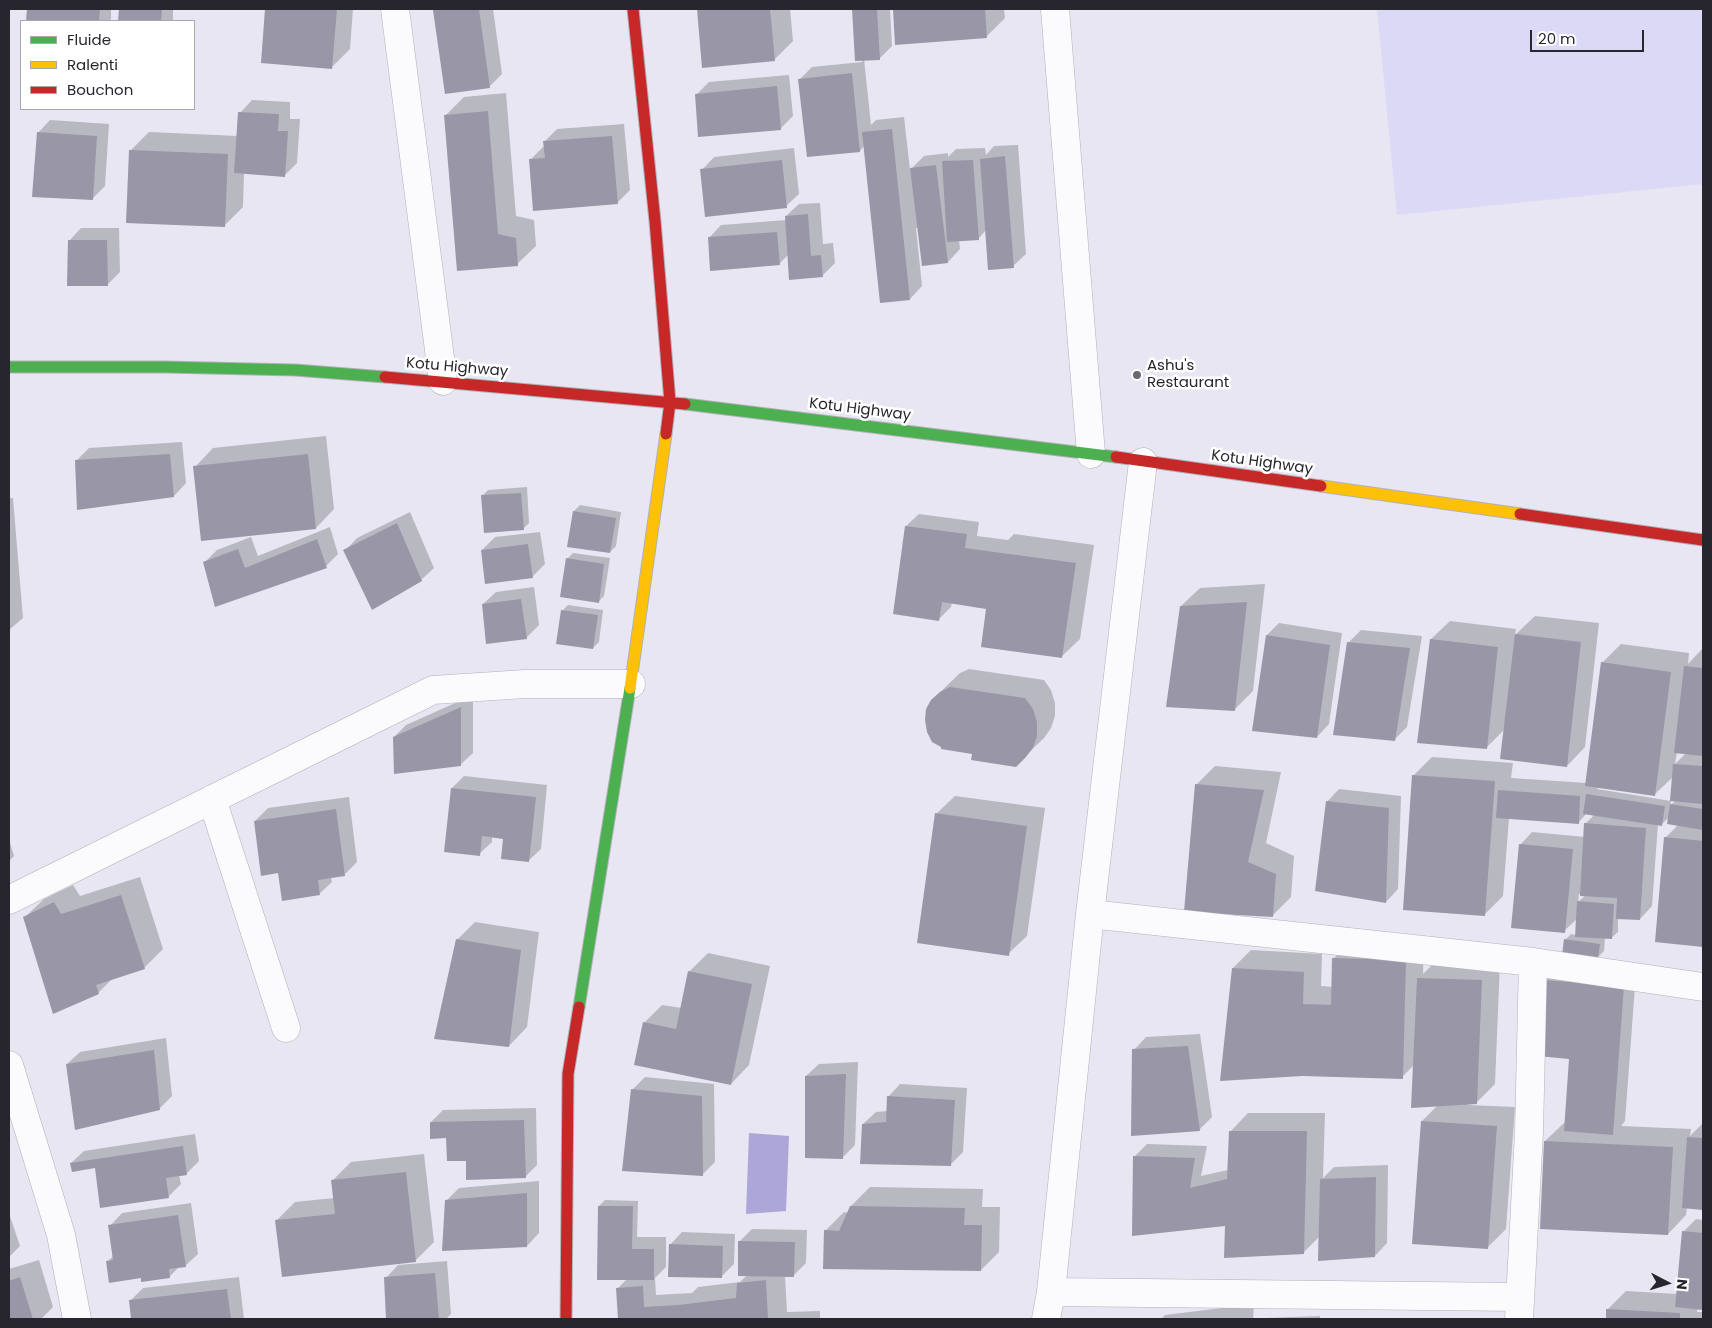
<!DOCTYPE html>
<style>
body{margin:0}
#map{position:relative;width:1712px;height:1328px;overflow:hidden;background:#e7e6f2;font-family:Poppins,sans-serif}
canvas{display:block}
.frame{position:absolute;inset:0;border:10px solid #27262e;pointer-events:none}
.legend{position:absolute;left:20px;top:20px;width:175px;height:90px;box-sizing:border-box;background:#fff;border:1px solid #a9a8ab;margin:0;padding:6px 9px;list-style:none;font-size:15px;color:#27262e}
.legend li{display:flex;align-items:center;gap:10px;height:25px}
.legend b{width:25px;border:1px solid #a9a8ab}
.north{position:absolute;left:1642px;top:1258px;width:50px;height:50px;-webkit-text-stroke:4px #fff;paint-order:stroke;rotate:95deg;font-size:14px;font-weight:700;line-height:20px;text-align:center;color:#27262e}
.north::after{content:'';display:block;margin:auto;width:18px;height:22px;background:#27262e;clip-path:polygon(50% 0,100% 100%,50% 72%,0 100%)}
.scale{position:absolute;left:1530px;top:30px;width:114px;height:22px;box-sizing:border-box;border:2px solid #27262e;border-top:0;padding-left:6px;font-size:15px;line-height:18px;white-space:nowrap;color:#27262e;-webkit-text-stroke:4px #fff;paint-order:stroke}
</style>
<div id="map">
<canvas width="1712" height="1328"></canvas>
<div class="frame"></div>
<ul class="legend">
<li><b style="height:6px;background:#4caf50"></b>Fluide</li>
<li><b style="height:6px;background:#ffc107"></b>Ralenti</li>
<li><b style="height:6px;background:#c62828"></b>Bouchon</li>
</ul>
<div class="north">N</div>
<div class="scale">20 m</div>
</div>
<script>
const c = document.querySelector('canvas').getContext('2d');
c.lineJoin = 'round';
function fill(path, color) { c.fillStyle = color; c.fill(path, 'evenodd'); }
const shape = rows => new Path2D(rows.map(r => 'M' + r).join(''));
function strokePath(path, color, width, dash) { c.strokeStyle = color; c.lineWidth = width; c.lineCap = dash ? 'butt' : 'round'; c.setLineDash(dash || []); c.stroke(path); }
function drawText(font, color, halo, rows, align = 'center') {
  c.font = font + ' Poppins,sans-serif'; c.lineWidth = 5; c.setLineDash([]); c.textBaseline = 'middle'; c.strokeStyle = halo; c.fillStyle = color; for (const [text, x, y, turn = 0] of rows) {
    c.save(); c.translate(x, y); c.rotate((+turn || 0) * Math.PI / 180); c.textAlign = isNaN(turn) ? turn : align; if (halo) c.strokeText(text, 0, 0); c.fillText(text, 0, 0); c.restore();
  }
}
fill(shape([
 [1377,9,1703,9,1703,184,1397,215]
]), '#dbd9f6');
fill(shape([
 [749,1133,789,1136,786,1211,746,1214]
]), '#aca6d9');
fill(shape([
 [28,9,111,9,111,19,109,21,28,21],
 [120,9,173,9,173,21,119,21],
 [266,9,353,9,350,49,332,67,262,62],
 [436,9,493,9,502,74,489,87,435,10],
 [698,9,790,9,793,41,774,60,703,66],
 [853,9,890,9,892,46,880,58,864,59,871,125,876,120,904,117,910,170,924,156,948,153,948,157,956,149,985,148,986,155,994,146,1018,145,1026,254,1013,266,986,230,978,239,959,240,960,249,948,262,918,228,916,228,922,286,910,299,864,146,860,151,800,79,812,67,862,62,862,59,856,60],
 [894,9,1004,9,1005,18,986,37,896,44],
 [789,75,793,116,780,129,696,95,709,82],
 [506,93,516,216,534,220,536,246,517,264,458,270,446,115,464,97],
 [252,100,290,102,290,119,300,119,297,163,285,175,244,172,243,207,224,226,130,151,149,132,238,136,240,113],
 [50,120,109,124,105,186,92,199,38,133],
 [624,124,630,190,617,203,530,160,543,147,545,147,544,142,557,129],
 [794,148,799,194,786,206,702,170,714,157],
 [820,203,823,244,833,243,835,263,822,276,789,254,779,264,709,238,721,225,787,220,786,216,799,204],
 [81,228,119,228,120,272,107,285,69,241],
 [326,436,334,509,316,528,195,467,213,448],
 [182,442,186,483,174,496,77,460,89,448],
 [527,487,529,523,523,529,482,496,488,490],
 [9,498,13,498,23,618,9,630],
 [580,505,621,512,616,546,610,552,574,511],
 [410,512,434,568,421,580,345,551,357,538],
 [919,514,979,522,977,536,1008,540,1014,534,1094,545,1080,639,1061,657,988,605,952,602,951,607,939,619,894,613,906,526],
 [330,527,338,554,326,566,215,606,204,563,217,550,251,537,258,556],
 [540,532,545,564,532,577,482,550,495,537],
 [573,553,610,558,604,596,598,602,567,559],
 [1265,584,1253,691,1235,709,1181,606,1200,588],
 [534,587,539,625,526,638,483,604,496,592],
 [568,605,603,610,599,642,593,648,562,611],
 [1535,616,1599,623,1585,747,1567,766,1505,729,1486,748,1431,639,1450,621,1516,629,1515,635],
 [1279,623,1342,633,1329,724,1317,737,1267,635],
 [1361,630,1422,636,1407,727,1395,739,1348,643],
 [1621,644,1689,653,1688,664,1703,648,1703,945,1656,941,1665,838,1678,825,1669,817,1662,824,1658,824,1652,906,1640,919,1618,918,1618,932,1611,938,1605,938,1604,951,1598,957,1565,940,1571,934,1576,935,1578,918,1564,931,1520,845,1532,832,1585,837,1585,824,1595,814,1587,813,1578,823,1509,818,1503,896,1484,915,1414,775,1432,757,1513,763,1511,778,1587,783,1602,663],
 [1677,752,1686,753,1675,764],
 [1674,776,1676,800,1670,806,1671,801,1597,789,1598,787,1655,794],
 [1579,894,1586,895,1578,902],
 [969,669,1044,680,1051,690,1055,703,1055,716,1051,728,1044,738,1024,757,974,753,932,700,960,673],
 [473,695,473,753,460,765,394,737,406,725],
 [1215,766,1281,772,1266,843,1294,856,1291,897,1272,916,1196,785],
 [464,776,547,785,541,849,528,861,505,838,492,836,492,842,479,854,452,788],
 [1339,789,1401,796,1398,889,1386,902,1327,802],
 [955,796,1045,808,1027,936,1008,954,936,814],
 [349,797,357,862,344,875,331,877,332,882,319,894,279,872,255,821,268,808],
 [9,839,14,856,9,861],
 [140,877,163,949,144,968,112,979,98,993,25,917,44,899,73,885,80,896],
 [475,922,539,932,527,1027,509,1046,457,940],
 [1352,940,1424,942,1423,974,1437,960,1500,962,1495,1084,1477,1102,1468,1103,1468,1105,1515,1107,1506,1229,1487,1248,1422,1121,1438,1105,1414,1065,1402,1077,1233,968,1251,950,1322,954,1321,986,1333,987,1333,959],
 [708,953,770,966,749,1065,731,1084,644,1023,662,1005,682,1008,689,972],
 [1557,968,1636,973,1625,1121,1621,1126,1691,1129,1690,1136,1703,1123,1703,1208,1687,1207,1686,1215,1668,1234,1545,1141,1564,1123,1565,1123,1570,1058,1545,980],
 [1200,1034,1212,1117,1199,1130,1134,1050,1146,1037],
 [166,1038,172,1096,159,1109,67,1064,80,1052],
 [858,1062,855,1145,842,1158,806,1076,819,1064],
 [645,1077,714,1084,715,1162,702,1175,632,1090],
 [900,1084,967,1088,963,1152,951,1164,863,1124,876,1112,887,1111,888,1097],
 [536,1108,537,1165,525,1177,467,1160,448,1137,431,1122,443,1110],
 [1248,1113,1325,1113,1323,1178,1334,1167,1388,1165,1387,1243,1375,1256,1320,1236,1303,1253,1226,1225,1134,1157,1147,1144,1207,1146,1201,1176,1228,1170,1230,1132],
 [195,1134,199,1161,186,1174,179,1175,181,1184,168,1197,96,1167,71,1163,84,1151],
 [424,1154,434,1242,415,1261,276,1221,295,1202,334,1198,332,1181,351,1162],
 [539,1181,539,1233,527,1246,447,1200,459,1188],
 [870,1187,983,1189,982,1207,1000,1207,999,1252,981,1270,825,1231,844,1212,848,1213,851,1206],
 [605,1200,638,1201,637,1237,666,1237,666,1267,655,1278,656,1295,692,1293,698,1287,740,1282,747,1275,740,1241,752,1229,807,1230,806,1263,793,1276,785,1276,787,1312,820,1311,820,1319,619,1319,618,1288,627,1279,599,1206],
 [191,1203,198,1254,185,1266,179,1267,169,1277,142,1277,107,1262,114,1255,110,1226,122,1213],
 [9,1213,20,1246,9,1257],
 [1696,1219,1703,1220,1703,1308,1698,1308,1697,1312,1703,1312,1703,1319,1607,1319,1607,1310,1626,1291,1678,1294,1684,1231],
 [682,1232,735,1234,734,1264,721,1277,670,1245],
 [39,1260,53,1307,41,1319,9,1319,9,1269],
 [447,1261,451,1314,446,1319,388,1319,386,1278,398,1265],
 [239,1277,244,1319,132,1319,130,1301,143,1288],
 [1254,1304,1253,1319,1161,1319,1165,1315],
 [1320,1316,1320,1319,1263,1319,1265,1318]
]), '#0003');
fill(shape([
 [27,9,100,9,99,21,26,21],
 [119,9,162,9,161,21,118,21],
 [265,9,337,9,332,69,261,63],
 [442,9,479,9,490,88,445,94,433,10],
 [697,9,770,9,775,61,702,68],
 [852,9,877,9,880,60,855,61],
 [893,9,985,9,987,38,895,45],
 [852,73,860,152,807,157,798,79],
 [777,86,781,130,698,137,695,94],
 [488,111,498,234,516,238,518,266,457,271,444,115],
 [238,112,279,114,278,131,288,131,285,177,234,173],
 [892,129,910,300,880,303,862,132],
 [37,132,97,136,93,200,32,197],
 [612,136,618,204,533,211,529,159,545,158,543,141],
 [129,150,228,154,225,227,126,223],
 [1005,156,1014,268,988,270,980,159],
 [782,160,787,208,705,217,700,169],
 [973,160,979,240,947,242,942,161],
 [936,165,948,263,922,266,910,168],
 [808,214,811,256,821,255,823,277,789,280,785,216],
 [777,232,780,265,710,271,708,237],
 [68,240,107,240,108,286,67,286],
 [170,454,174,497,77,510,75,460],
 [308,454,316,529,201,541,193,466],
 [521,493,524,530,484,533,481,495],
 [573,511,616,518,610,553,567,547],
 [397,523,422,581,372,610,343,550],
 [905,526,967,534,965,548,1076,563,1062,658,981,647,986,609,942,602,939,621,893,614],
 [317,539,327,568,215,607,203,562,238,549,245,568],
 [528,544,533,578,485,584,481,550],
 [566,558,604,564,599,603,560,597],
 [521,599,527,639,486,644,482,604],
 [1247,602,1235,711,1166,707,1180,606],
 [561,610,598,615,593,649,556,644],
 [1515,634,1581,642,1567,767,1500,759],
 [1266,635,1330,645,1317,738,1252,731],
 [1430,639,1498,647,1487,749,1417,743],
 [1347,642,1410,648,1395,741,1333,735],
 [1601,662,1671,672,1655,796,1585,786],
 [1684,666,1703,668,1703,756,1674,753],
 [950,687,1025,698,1033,709,1037,722,1037,736,1033,748,1025,758,1016,767,971,760,972,754,941,749,941,747,932,742,927,732,925,720,926,709,931,700,940,692],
 [461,707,461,766,394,774,393,737],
 [1673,764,1703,766,1703,804,1670,801],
 [1412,775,1495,781,1485,916,1403,910],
 [1195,784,1264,790,1248,862,1276,874,1273,917,1184,912],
 [451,788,536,797,529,862,501,859,503,839,482,836,480,856,444,852],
 [1498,790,1580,796,1579,824,1496,818],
 [1586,794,1665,806,1662,826,1583,814],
 [1326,801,1389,808,1386,903,1315,891],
 [1670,804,1703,809,1703,830,1667,824],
 [336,809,345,876,318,880,320,895,282,901,278,873,261,876,254,821],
 [935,813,1027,826,1009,956,917,943],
 [1584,823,1646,828,1640,920,1616,919,1617,898,1580,896],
 [1664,837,1703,841,1703,947,1655,942],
 [1519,844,1573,849,1565,933,1511,928],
 [121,895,145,969,96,985,99,994,53,1014,23,917,54,902,61,914],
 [1577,901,1614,904,1612,939,1575,937],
 [456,939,521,950,509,1047,434,1039],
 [1564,939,1600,944,1598,959,1562,955],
 [1332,958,1406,960,1403,1079,1302,1076,1220,1081,1232,968,1304,972,1303,1004,1331,1005],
 [688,971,752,984,731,1085,634,1065,643,1022,676,1029],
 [1417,978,1482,980,1477,1104,1411,1108],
 [1543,980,1624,986,1613,1135,1564,1131,1569,1059,1538,1056],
 [1188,1046,1200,1131,1131,1136,1132,1049],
 [154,1050,160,1110,75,1130,66,1064],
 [846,1074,843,1159,805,1158,805,1076],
 [631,1089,702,1096,703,1176,622,1171],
 [887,1096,955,1100,951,1166,860,1164,862,1124,886,1122],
 [524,1120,526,1178,466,1180,466,1161,447,1161,446,1138,430,1139,430,1122],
 [1421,1121,1497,1126,1488,1249,1412,1244],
 [1229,1131,1307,1131,1304,1254,1224,1258,1225,1226,1132,1236,1133,1156,1195,1158,1190,1188,1227,1179],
 [1687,1137,1703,1138,1703,1210,1682,1208],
 [1544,1141,1673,1147,1668,1235,1540,1229],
 [183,1146,187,1175,166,1178,169,1198,100,1208,95,1168,72,1172,70,1163],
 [406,1172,416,1262,282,1277,275,1220,335,1214,331,1180],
 [1376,1177,1375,1257,1318,1261,1320,1179],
 [527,1193,527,1247,442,1251,445,1200],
 [598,1206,633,1206,632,1249,654,1249,654,1280,597,1280],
 [850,1206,965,1208,964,1225,982,1225,981,1271,823,1269,824,1230,839,1231],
 [178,1215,186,1267,169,1269,170,1278,141,1282,141,1278,109,1283,106,1261,113,1260,108,1225],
 [1682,1231,1703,1233,1703,1310,1675,1307],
 [738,1241,795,1242,794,1277,738,1276],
 [669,1244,723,1246,722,1278,668,1277],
 [435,1273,439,1319,386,1319,384,1277],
 [20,1277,33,1319,9,1319,9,1281],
 [766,1280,768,1319,618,1319,616,1288,643,1286,644,1307,678,1305,736,1298,737,1283],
 [227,1289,231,1319,131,1319,129,1300],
 [1606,1309,1680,1313,1680,1319,1606,1319]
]), '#9896a7');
const street = shape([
 [395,9,443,381],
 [1055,9,1091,454],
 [212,799,286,1028],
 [9,900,433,690,525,684,631,684],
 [1090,914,1533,962,1703,987],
 [9,1065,61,1235,77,1319],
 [1051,1292,1519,1297],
 [1046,1319,1051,1292,1090,914,1143,462],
 [1519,1319,1529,1132,1533,962]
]);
const fast = shape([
 [9,367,165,367,295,370,385,377],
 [685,404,1116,457],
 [579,1007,630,688]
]);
const slow = shape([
 [1321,486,1520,514],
 [630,688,666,434]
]);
const jam = shape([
 [633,9,655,221,670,402,666,434],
 [385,377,685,404],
 [1116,457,1321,486],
 [1520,514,1703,540],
 [566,1319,568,1074,579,1007]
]);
strokePath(street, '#b1b0b9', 29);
strokePath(fast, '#b1b0b9', 13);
strokePath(slow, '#b1b0b9', 13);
strokePath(jam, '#b1b0b9', 13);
strokePath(street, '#fbfbfd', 28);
strokePath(fast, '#4caf50', 11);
strokePath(slow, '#ffc107', 11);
strokePath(jam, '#c62828', 11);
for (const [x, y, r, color] of [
 [1137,375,5,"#6a6973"]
]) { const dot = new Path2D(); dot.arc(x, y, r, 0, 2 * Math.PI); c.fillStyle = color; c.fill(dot); strokePath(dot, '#fff', 2); }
drawText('15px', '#27262e', '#fff', [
 ["Ashu's",1147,366],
 ["Restaurant",1147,383]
], 'left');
drawText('15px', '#27262e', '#fff', [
 ["Kotu Highway",457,368,5],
 ["Kotu Highway",860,410,7],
 ["Kotu Highway",1262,463,8]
]);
</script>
